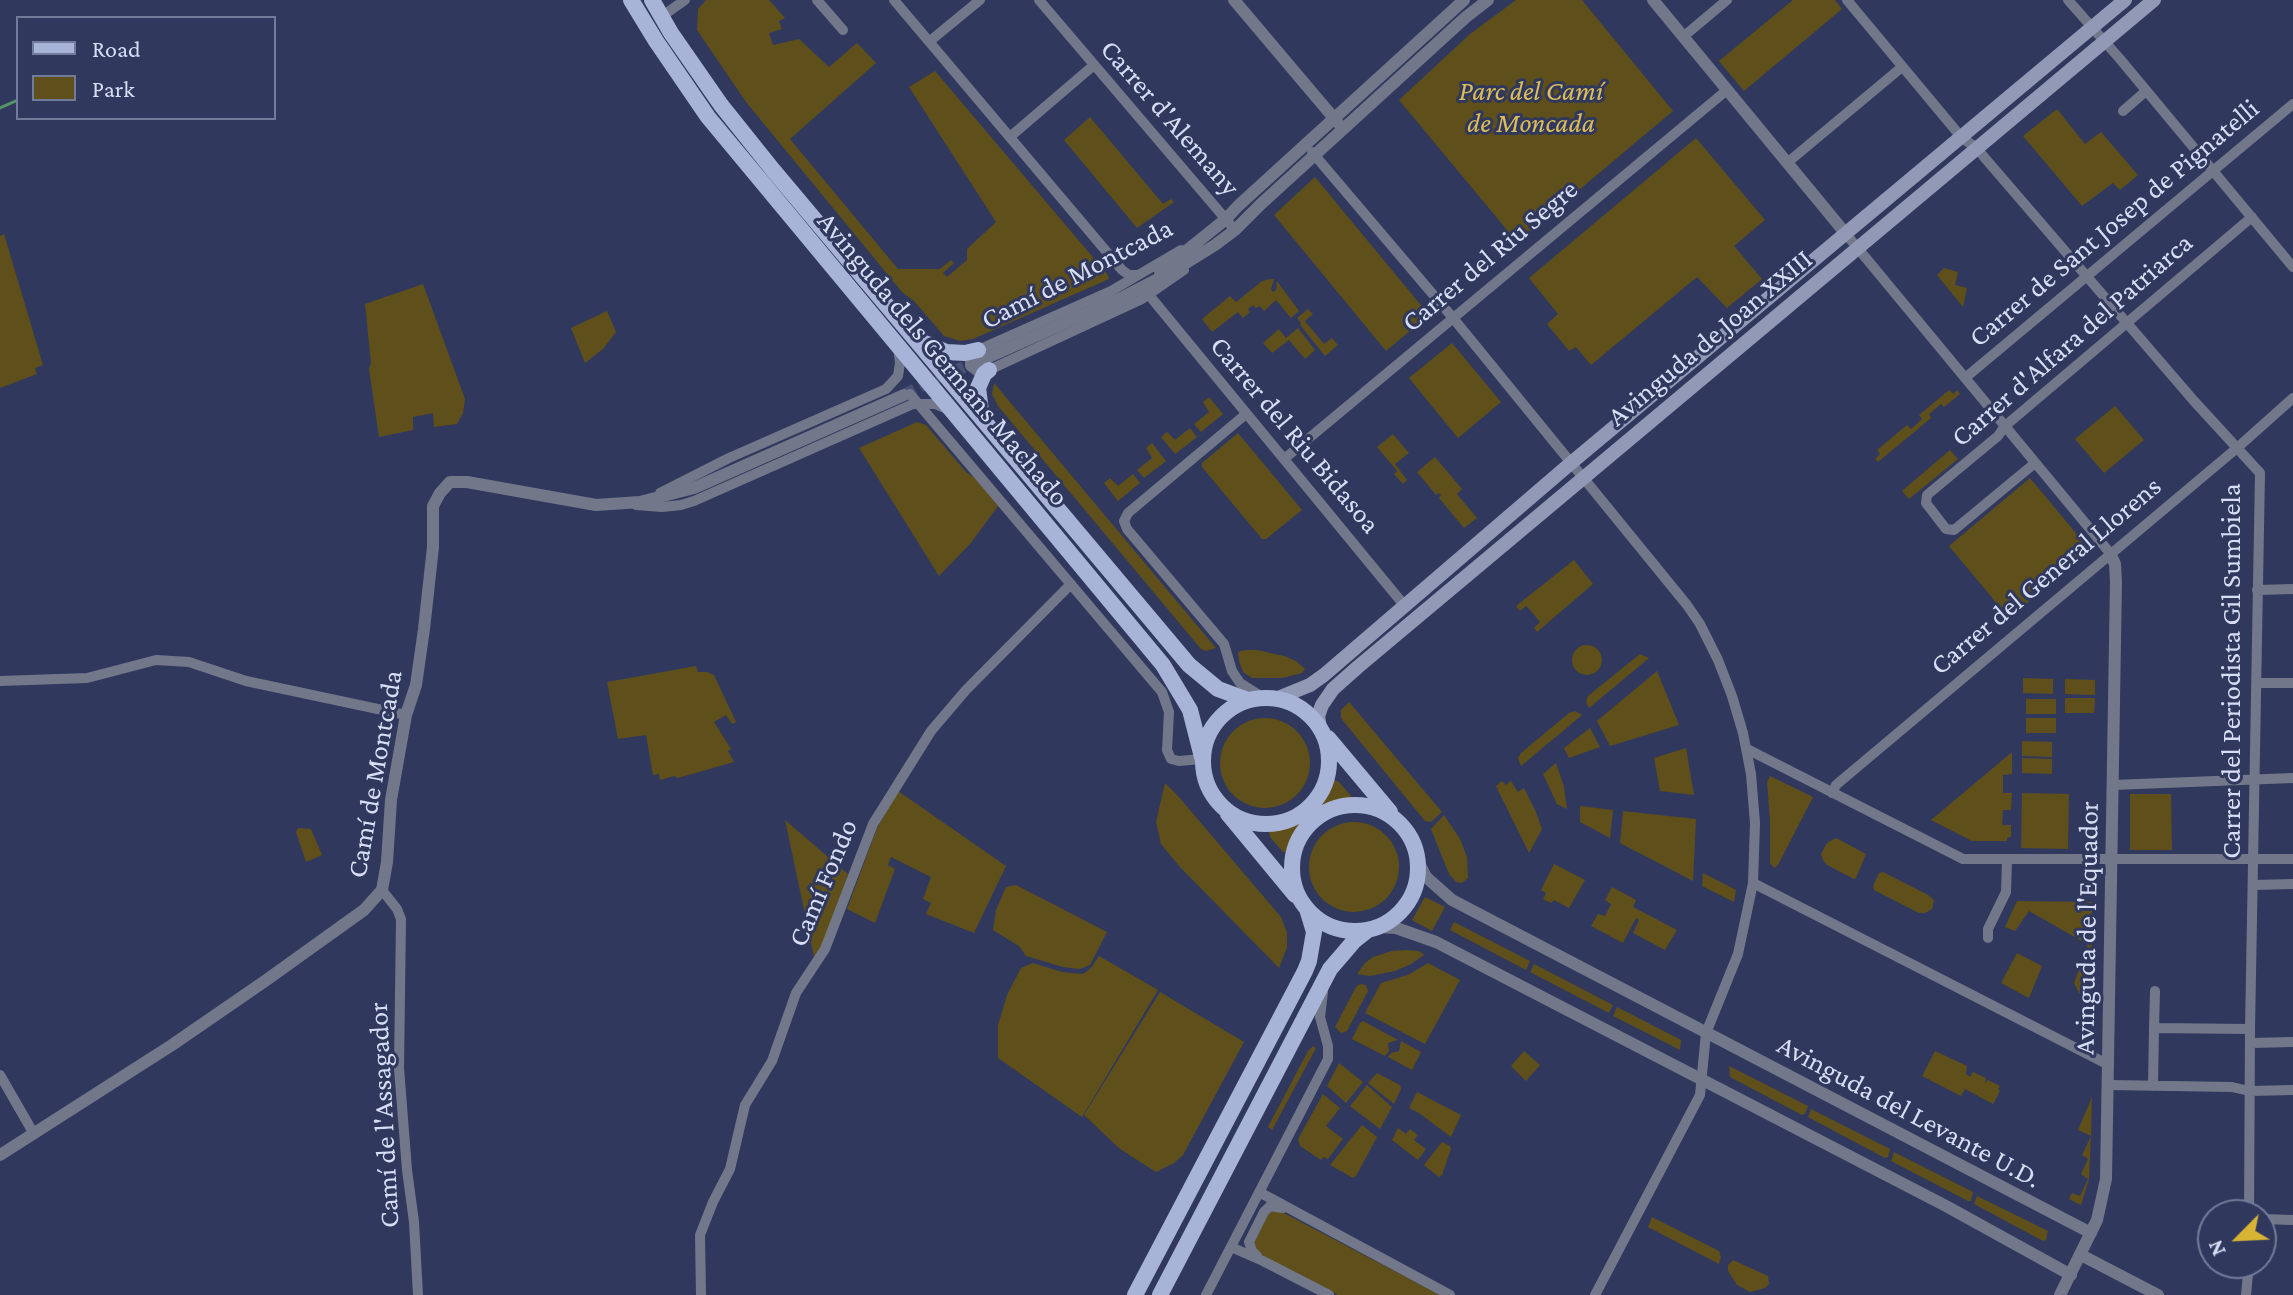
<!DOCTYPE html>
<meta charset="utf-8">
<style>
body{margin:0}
#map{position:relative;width:2293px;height:1295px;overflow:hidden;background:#30395d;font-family:"Crimson Pro",serif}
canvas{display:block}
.legend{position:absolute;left:16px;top:16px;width:260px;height:104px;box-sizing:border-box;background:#30395d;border:2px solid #727b99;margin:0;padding:10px 14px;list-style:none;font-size:24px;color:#d6ddf4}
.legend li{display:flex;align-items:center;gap:16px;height:40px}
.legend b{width:40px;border:2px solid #727b99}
.north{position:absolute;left:2197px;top:1199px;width:80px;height:80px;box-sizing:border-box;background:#30395d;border:2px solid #727b99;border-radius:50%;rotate:246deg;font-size:22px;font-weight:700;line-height:32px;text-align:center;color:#d6ddf4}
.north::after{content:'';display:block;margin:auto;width:28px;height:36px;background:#d8b434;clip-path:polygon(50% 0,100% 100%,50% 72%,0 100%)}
</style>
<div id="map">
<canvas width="2293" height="1295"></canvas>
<ul class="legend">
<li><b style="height:10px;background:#a8b3d8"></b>Road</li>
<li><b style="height:22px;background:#5f4f1a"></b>Park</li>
</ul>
<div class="north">N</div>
</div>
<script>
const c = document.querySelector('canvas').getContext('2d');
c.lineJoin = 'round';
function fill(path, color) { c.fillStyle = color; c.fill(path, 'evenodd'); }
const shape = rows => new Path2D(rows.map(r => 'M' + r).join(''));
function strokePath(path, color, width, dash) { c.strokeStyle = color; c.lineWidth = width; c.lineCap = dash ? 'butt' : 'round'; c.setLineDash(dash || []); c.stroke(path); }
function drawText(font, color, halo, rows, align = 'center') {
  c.font = font + ' "Crimson Pro",serif'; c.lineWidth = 6; c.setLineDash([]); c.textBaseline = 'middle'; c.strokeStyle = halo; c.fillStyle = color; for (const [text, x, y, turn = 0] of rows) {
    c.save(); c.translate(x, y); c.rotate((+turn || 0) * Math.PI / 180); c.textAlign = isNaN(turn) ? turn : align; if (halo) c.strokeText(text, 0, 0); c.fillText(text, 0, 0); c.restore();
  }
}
fill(shape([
 [706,0,769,0,785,18,779,21,782,29,769,33,773,45,799,39,829,67,857,43,876,63,790,139,898,269,940,269,951,260,954,263,943,273,947,277,967,260,967,249,996,222,909,87,935,71,1108,275,1109,279,973,339,960,341,944,336,914,301,902,292,746,102,697,30,698,9],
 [1516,0,1582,0,1673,111,1517,242,1399,100,1470,34],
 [1793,0,1835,0,1842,9,1744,91,1719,61],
 [2057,109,2085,144,2101,132,2138,175,2120,190,2113,183,2082,206,2023,136],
 [1090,117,1163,204,1171,199,1174,202,1137,228,1064,140],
 [1696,138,1765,220,1734,246,1762,279,1727,308,1697,277,1591,365,1576,347,1569,351,1547,324,1558,314,1529,278],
 [1315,177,1429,315,1386,351,1274,215],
 [4,234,43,365,35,368,37,374,0,388,0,236],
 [1944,268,1958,272,1955,285,1967,288,1963,307,1937,275],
 [1270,279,1274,279,1271,289,1273,292,1276,290,1277,281,1299,311,1291,318,1276,300,1264,311,1260,306,1256,308,1253,305,1248,309,1250,312,1243,318,1238,312,1212,332,1202,319,1230,296,1236,302,1262,281],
 [423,284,465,399,463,413,457,424,434,427,433,413,413,417,413,430,379,437,369,369,371,363,365,304],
 [1308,309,1313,314,1305,321,1324,344,1332,338,1338,345,1325,356,1300,325,1301,323,1297,318],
 [607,311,616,332,603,349,585,363,571,328],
 [1298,328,1315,350,1305,359,1289,340,1272,353,1263,343,1279,329,1286,338],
 [1452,343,1501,402,1458,438,1409,378],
 [994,383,1216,648,1206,651,1201,649,998,406,992,394],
 [1949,390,1953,394,1957,390,1960,394,1944,407,1941,404,1929,414,1931,418,1878,462,1875,459,1880,454,1877,450,1907,425,1911,429,1922,419,1919,415],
 [1209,397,1223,414,1201,432,1194,424,1209,412,1203,402],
 [2115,406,2144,440,2104,473,2075,439],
 [917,422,926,425,966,472,975,478,998,506,970,544,939,576,859,448],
 [1190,428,1197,437,1175,454,1161,437,1167,432,1175,440],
 [1238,433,1302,510,1266,539,1262,539,1202,467,1202,463],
 [1393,434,1409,453,1395,464,1407,480,1403,484,1394,474,1397,471,1377,447],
 [1152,443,1166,461,1144,478,1137,470,1152,458,1146,448],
 [1950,450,1958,459,1909,499,1902,491],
 [1435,457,1462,489,1457,494,1477,518,1464,528,1439,498,1441,495,1439,493,1436,495,1417,472],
 [1133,474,1140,483,1118,501,1104,483,1110,478,1118,486],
 [2030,478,2090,550,2009,618,1949,546],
 [1574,560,1593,584,1537,632,1534,628,1540,622,1530,610,1526,606,1520,611,1516,606],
 '1572 660a15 15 0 1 1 30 0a15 15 0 1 1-30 0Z',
 [1246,650,1257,650,1284,656,1296,661,1305,669,1302,673,1282,678,1252,678,1243,672,1239,661,1238,652],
 [1640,654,1649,658,1589,708,1586,702,1588,696],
 [696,666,698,672,707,672,714,675,736,722,732,724,726,715,714,722,731,749,728,751,734,762,678,778,674,776,660,780,659,774,653,775,646,735,618,739,607,682],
 [1657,671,1679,725,1610,746,1597,721],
 [2023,678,2053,679,2053,694,2023,693],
 [2065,679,2095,680,2095,695,2065,694],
 [2065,698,2095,698,2094,713,2065,713],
 [2026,699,2056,699,2056,714,2026,714],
 [1349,702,1442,812,1431,822,1425,821,1344,722,1341,718,1341,710],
 [1575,711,1582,715,1521,766,1518,758,1521,753,1569,713],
 [2026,718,2056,718,2056,733,2026,733],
 '1220 763a45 45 0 1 1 90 0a45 45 0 1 1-90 0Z',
 [1590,728,1600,747,1569,758,1564,748],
 [2022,741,2052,742,2052,757,2022,756],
 [1686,748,1694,795,1660,791,1654,758],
 [2012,752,2012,774,2003,775,2003,793,2012,793,2011,810,2003,810,2002,825,2011,825,2011,837,2007,838,2007,841,1972,841,1931,820],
 [2022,758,2052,759,2052,774,2022,773],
 [1556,763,1564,787,1567,809,1557,804,1543,774],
 [1770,776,1813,797,1778,865,1774,868,1770,863,1770,820,1767,782],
 [1332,779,1339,782,1351,796,1350,800,1331,805,1315,813,1298,830,1288,852,1283,852,1270,837,1269,832,1296,823,1309,814,1324,796],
 [1502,781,1506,785,1511,781,1518,792,1524,788,1536,812,1542,829,1529,853,1496,786],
 [1165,783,1178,796,1281,917,1287,933,1287,947,1279,968,1179,866,1161,844,1156,822],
 [898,791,1006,866,974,933,926,914,931,903,923,899,931,877,891,857,888,865,895,869,875,923,847,909,877,828],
 [2022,793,2069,794,2068,849,2021,848],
 [2130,794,2171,794,2172,850,2130,850],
 [1580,806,1613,810,1610,838,1580,822],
 [1623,811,1696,819,1693,881,1620,843],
 [1444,815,1460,839,1467,857,1468,878,1462,883,1456,882,1449,874,1431,829],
 [785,820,848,874,822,948,814,957],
 '1309 867a45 45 0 1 1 90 0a45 45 0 1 1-90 0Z',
 [298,828,311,829,322,855,306,862,296,832],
 [1836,838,1866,854,1856,878,1854,879,1827,865,1823,860,1821,854,1827,843],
 [1554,864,1585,880,1569,908,1554,900,1551,903,1543,899,1546,893,1541,890],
 [1883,872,1928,895,1934,900,1932,909,1925,913,1919,913,1874,890,1873,886,1879,873],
 [1703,873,1736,890,1734,902,1702,886],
 [1016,885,1107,932,1090,965,1080,969,1063,967,1026,956,1019,946,993,930,996,910,1006,887],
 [1612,887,1636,900,1633,907,1677,930,1665,950,1633,933,1639,920,1636,918,1623,943,1591,926,1598,914,1605,916,1611,904,1605,900],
 [1425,897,1445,907,1432,931,1412,920],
 [2017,901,2092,902,2091,997,2079,993,2074,983,2087,949,2087,944,2029,911,2015,931,2005,927],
 [1454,922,1530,961,1526,970,1450,930],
 [1406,950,1419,951,1424,955,1411,964,1395,971,1370,976,1357,974,1365,963,1373,957,1392,951],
 [2017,953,2042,966,2029,998,2001,983],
 [1099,956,1158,990,1082,1117,998,1058,998,1025,1007,995,1021,968,1033,963,1062,972,1083,974,1091,968],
 [1428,963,1460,980,1425,1044,1365,1013,1381,983,1408,975],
 [1534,964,1613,1005,1609,1013,1530,972],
 [1360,984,1366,985,1368,991,1347,1031,1341,1033,1335,1027,1356,987],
 [1160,992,1244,1042,1183,1155,1174,1163,1156,1172,1120,1149,1084,1115],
 [1617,1007,1681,1040,1680,1050,1613,1016],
 [1363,1021,1398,1040,1388,1043,1389,1051,1385,1056,1352,1039,1360,1023],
 [1401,1041,1421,1052,1412,1070,1388,1057,1391,1053,1399,1051],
 [1313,1046,1316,1048,1272,1130,1268,1127,1308,1051],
 [1524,1051,1540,1065,1526,1081,1511,1066],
 [1935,1051,1967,1066,1966,1074,1970,1077,1973,1072,1986,1078,1985,1083,1988,1080,2000,1086,1998,1089,2000,1091,1993,1104,1965,1089,1961,1096,1922,1076],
 [1339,1063,1363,1082,1346,1103,1327,1086],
 [1729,1066,1808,1106,1805,1114,1802,1115,1730,1077],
 [1377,1073,1400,1085,1401,1089,1394,1104,1368,1083],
 [1367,1085,1392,1107,1380,1129,1350,1106],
 [1417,1092,1461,1115,1451,1137,1419,1113,1409,1108],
 [1323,1094,1340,1108,1326,1126,1343,1139,1328,1159,1324,1157,1321,1160,1300,1146,1298,1139],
 [2092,1097,2091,1136,2089,1179,2081,1205,2069,1199,2072,1193,2080,1196,2088,1179,2081,1174,2088,1159,2082,1155,2091,1136,2078,1130],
 [1811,1109,1890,1149,1888,1157,1885,1158,1808,1117],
 [1362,1125,1377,1137,1356,1176,1353,1178,1330,1165],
 [1398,1128,1406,1134,1410,1129,1418,1135,1414,1140,1426,1149,1418,1160,1392,1140],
 [1442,1142,1450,1146,1451,1149,1442,1175,1439,1177,1424,1165],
 [1894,1152,1973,1192,1971,1201,1968,1201,1891,1161],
 [1977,1196,2048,1231,2046,1240,2043,1241,1974,1204],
 [1272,1211,1280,1211,1440,1295,1338,1295,1259,1254,1253,1241,1267,1216],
 [1652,1217,1719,1251,1721,1257,1719,1264,1648,1227],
 [1733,1260,1768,1276,1769,1284,1765,1288,1750,1292,1737,1285,1728,1271,1728,1265]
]), '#5f4f1a');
strokePath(shape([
 [0,108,18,100]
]), '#549568', 3);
strokePath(shape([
 [904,395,937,378,975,363]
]), '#495274', 12, [12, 6]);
strokePath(shape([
 [817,0,843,30],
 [894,0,1122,270,1129,275,1137,275],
 [1039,0,1235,230],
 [1847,0,1962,138,1977,148,1984,157,2194,401,2260,473,2250,1029,2249,1215],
 [2068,0,2120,59,2293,267],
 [661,17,685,0],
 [1683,37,1727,0],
 [930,41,980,0],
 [2123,111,2146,91],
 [1011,136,1094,65],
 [1312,152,1453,318,1687,605,1700,624,1718,660,1732,696,1743,733,1751,774,1755,823,1753,883,1738,954,1706,1033,1700,1095,1595,1295],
 [1787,163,1902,67],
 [1846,234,2110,553],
 [1181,250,1111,291,978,350,970,358,970,366,978,372,989,370,1142,299,1184,270],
 [1149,295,1404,605],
 [1965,378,2293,104],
 [910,394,1162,692,1169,712,1167,750,1171,759,1179,761,1202,759],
 [1246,414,1128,513,1124,521,1127,529,1224,644,1232,671,1240,683,1262,697],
 [1284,459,1727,90],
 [2035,463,1954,530,1946,529,1926,503,1927,495,1998,436,2005,426,2252,217],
 [660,493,729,458,886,389,898,376,900,363,898,347],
 [636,505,662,507,681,505,694,501,913,404,935,404,949,410],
 [2257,590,2293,589],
 [0,681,87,678,156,660,189,662,246,681,406,715],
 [2257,683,2293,683],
 [1747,749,1963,859,2293,859],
 [2113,785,2293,778],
 [1832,793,1836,785,2237,448,2293,398],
 [1753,883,2109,1065],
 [2253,885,2293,884],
 [382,890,397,909,401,919,399,1068,407,1170,414,1222,418,1295],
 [1988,938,1988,929,2006,892,2007,860],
 [2154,1028,2155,991],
 [2250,1043,2293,1042],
 [0,1075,34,1134],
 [2109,1085,2232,1087,2249,1091,2293,1090],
 [2153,1086,2154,1028,2250,1029],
 [1259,1192,1450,1295],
 [2261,1219,2293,1220],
 [1231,1247,1263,1261,1329,1295],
 [1257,1256,1252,1251,1249,1242,1264,1212,1270,1206,1283,1208],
 [701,1295,700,1235,713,1202,730,1169,745,1105,772,1061,796,993,825,949,873,824,931,731,966,690,1071,584],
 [1206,1295,1328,1059,1328,1046,1320,1017,1323,992],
 [2246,1295,2249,1263]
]), '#72788a', 10);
strokePath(shape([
 [1234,0,1338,123],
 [1653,0,1846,234],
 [1160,272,1226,219,1238,206,1464,0],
 [975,363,1121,298,1175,270,1215,245,1235,230,1261,204,1466,17,1488,0],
 [1418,861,1426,877,1452,900,2091,1233],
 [1379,927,1396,928,1436,942,1946,1206,2071,1275],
 [0,1155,172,1045,265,981,364,910,382,890,387,862,391,800,406,715,416,685,424,629,433,547,433,506,440,493,450,482,467,482,596,505,640,502,694,488,904,395],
 [2081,1255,2158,1295],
 [2060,1295,2097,1220,2106,1179,2116,582,2115,564,2110,553]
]), '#72788a', 12);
strokePath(shape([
 [1278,698,1310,685,1324,675,1571,463,2125,0],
 [1320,728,1318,716,1322,705,1333,689,1359,666,2154,0]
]), '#9199b6', 14);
strokePath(shape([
 [631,0,656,41,708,117,1163,665,1190,710,1202,757],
 [652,0,671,33,721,105,773,170,1189,665,1218,689,1248,700],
 [922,342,946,352,965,353,978,350],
 [982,418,978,388,984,374,989,370],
 '1203 761a63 63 0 1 1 126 0a63 63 0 1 1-126 0Z',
 [1328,738,1390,812],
 '1292 868a63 63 0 1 1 126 0a63 63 0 1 1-126 0Z',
 [1228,814,1295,895],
 [1135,1295,1305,971,1309,961,1314,932,1307,909],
 [1160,1295,1330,969,1354,941,1368,930]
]), '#a8b3d8', 16);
drawText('italic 28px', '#dcbd57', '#30395d', [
 ["Parc del Camí",1531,91],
 ["de Moncada",1531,123]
]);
drawText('28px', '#d6ddf4', '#30395d', [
 ["Carrer d'Alemany",1170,118,49],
 ["Carrer de Sant Josep de Pignatelli",2114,223,-40],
 ["Carrer del Riu Segre",1490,256,-40],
 ["Camí de Montcada",1077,274,-27],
 ["Avinguda de Joan XXIII",1710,338,-40],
 ["Carrer d'Alfara del Patriarca",2072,340,-41],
 ["Avinguda dels Germans Machado",943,359,50],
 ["Carrer del Riu Bidasoa",1295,435,50],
 ["Carrer del General Llorens",2046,576,-40],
 ["Carrer del Periodista Gil Sumbiela",2231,671,-90],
 ["Camí de Montcada",375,774,-80],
 ["Camí Fondo",823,883,-67],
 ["Avinguda de l'Equador",2087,928,-89],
 ["Avinguda del Levante U.D.",1909,1112,28],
 ["Camí de l'Assagador",384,1115,-93]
]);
</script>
